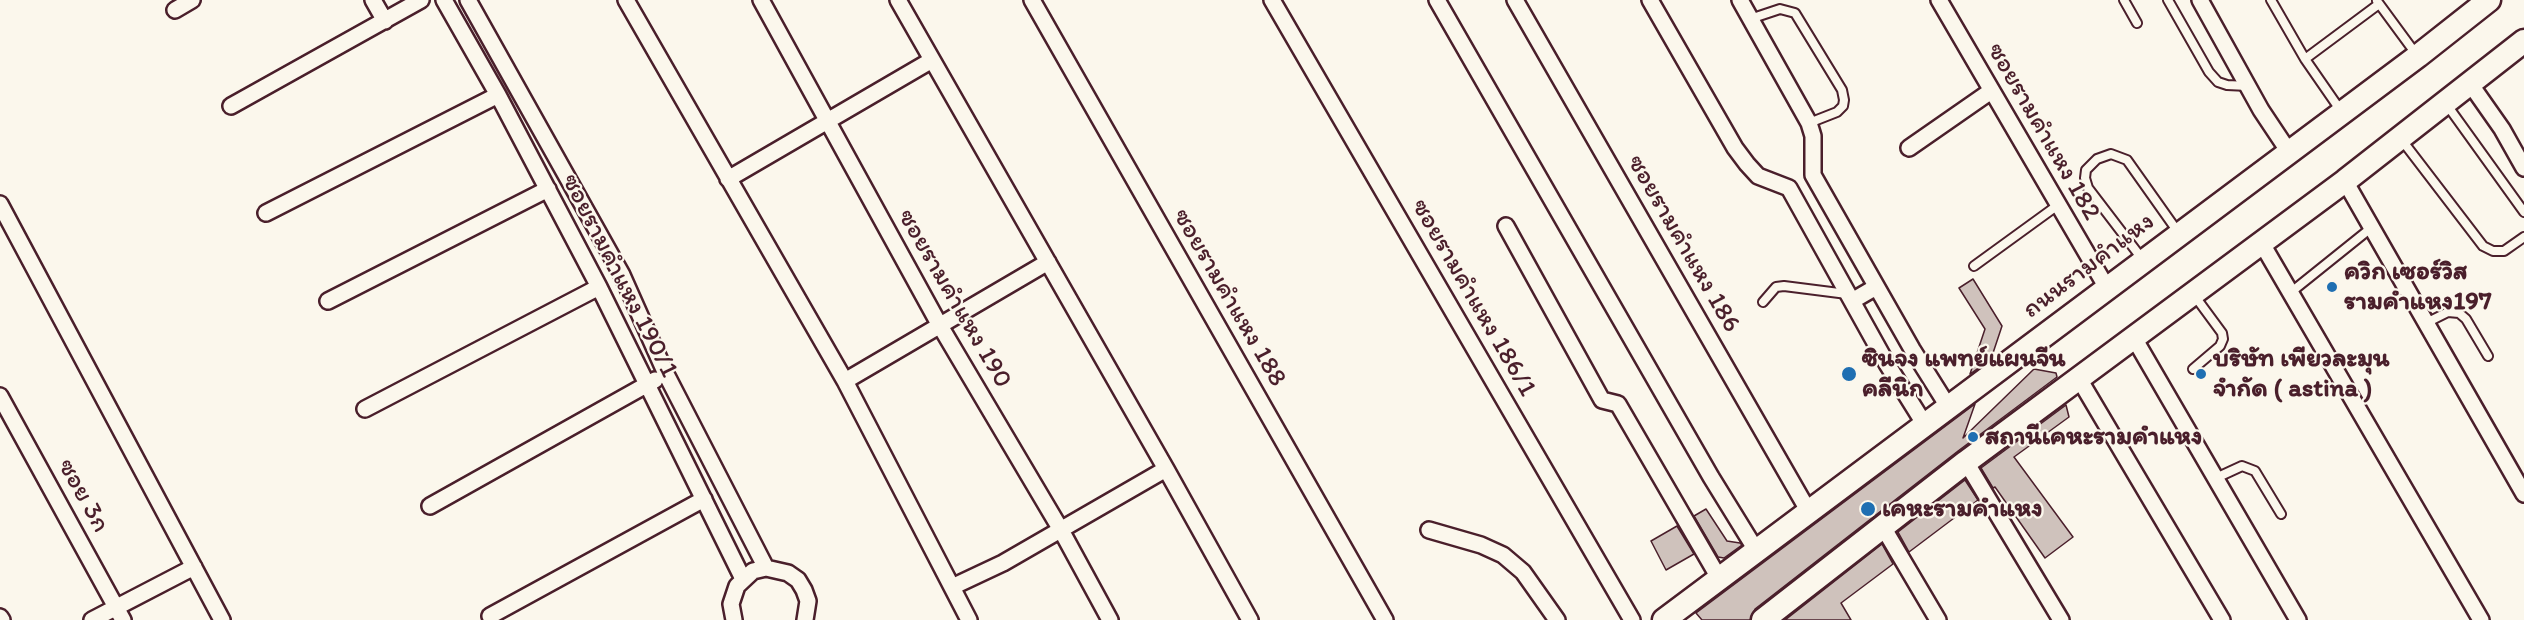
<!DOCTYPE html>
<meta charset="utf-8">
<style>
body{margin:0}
canvas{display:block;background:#fbf7ec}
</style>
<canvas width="2524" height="620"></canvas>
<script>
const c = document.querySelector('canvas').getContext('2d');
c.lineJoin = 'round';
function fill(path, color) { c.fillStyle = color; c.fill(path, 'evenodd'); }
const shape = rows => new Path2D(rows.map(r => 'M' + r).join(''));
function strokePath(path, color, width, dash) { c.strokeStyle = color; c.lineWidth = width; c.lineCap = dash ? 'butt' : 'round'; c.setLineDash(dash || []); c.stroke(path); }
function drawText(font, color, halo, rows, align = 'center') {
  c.font = font + ' Itim,"Playpen Sans Thai",sans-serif'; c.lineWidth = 4.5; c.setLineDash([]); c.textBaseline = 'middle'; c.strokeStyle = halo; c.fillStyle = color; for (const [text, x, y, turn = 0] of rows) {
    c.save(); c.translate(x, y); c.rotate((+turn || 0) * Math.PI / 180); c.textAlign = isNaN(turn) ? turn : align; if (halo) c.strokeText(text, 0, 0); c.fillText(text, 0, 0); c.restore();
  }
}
const building = shape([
 [1973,279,2002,326,1991,359,1970,374,1985,329,1959,288,1973,279],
 [2034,369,2056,373,2057,377,1958,451,1755,609,1750,620,1702,620,1696,613,1975,404,1963,438,2034,369],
 [2066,405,2069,417,2014,457,2073,537,2045,558,1995,487,1993,488,1981,468,2066,405],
 [1965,480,1978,500,1909,552,1898,532,1965,480],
 [1706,509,1727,541,1740,543,1742,545,1724,558,1718,557,1694,516,1706,509],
 [1677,526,1694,554,1666,570,1651,541,1677,526],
 [1882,544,1893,564,1841,603,1851,620,1785,620,1882,544]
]);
fill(building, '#cfc2bc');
strokePath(building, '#4a1f2b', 1.5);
const lane = shape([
 [2124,0,2137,23],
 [2168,0,2209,72,2218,82,2227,85,2248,86],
 [2271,0,2305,59,2341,111],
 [2377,1,2416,54],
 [1750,19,1780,9,1795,13,1842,90,1844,100,1843,106,1837,112,1809,123],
 [2305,59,2379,4],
 [2447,105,2524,212],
 [2401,139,2483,246,2493,251,2504,251,2524,237],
 [2143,260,2088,188,2085,178,2086,170,2097,159,2111,154,2127,160,2178,232],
 [1974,266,2058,205],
 [2290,293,2371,228],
 [1763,302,1776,287,1784,286,1847,294],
 [2426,323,2448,312,2459,313,2466,319,2488,356],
 [2193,369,2220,346,2223,339,2222,333,2194,295],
 [2216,478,2242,466,2255,471,2281,514]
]);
const street = shape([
 [373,0,385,21],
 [444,0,498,95,599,287,743,579],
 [468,0,622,275,666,374,766,568],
 [626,0,845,381,969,620],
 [761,0,939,324,1061,530,1110,620],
 [898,0,1166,469,1250,620],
 [1032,0,1385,620],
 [1272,0,1632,620],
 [1437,0,1711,477,1756,550],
 [1515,0,1809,512],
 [1650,0,1735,148,1747,164,1758,176,1789,188,1887,364,1925,425],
 [1740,0,1809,123,1813,136,1813,175,1912,349,1949,408],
 [1939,0,2107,288],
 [2200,0,2261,110,2289,152],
 [175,10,192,0],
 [2469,82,2502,129,2524,168],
 [231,106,421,0],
 [1909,148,1991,91],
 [728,179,932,60],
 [2345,181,2524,494],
 [0,204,222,620],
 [266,213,498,95],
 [1506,226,1602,400,1618,404,1719,578],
 [2261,242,2481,620],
 [328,301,548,189],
 [1852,301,1876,287],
 [2134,338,2298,620],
 [2078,377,2222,620],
 [845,381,1048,262],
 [0,396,123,620],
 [365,409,599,287],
 [1966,462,2061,620],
 [430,506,655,380],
 [1883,527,1938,620],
 [1429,530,1481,545,1503,555,1523,572,1557,620],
 [952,587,1003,563,1166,469],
 [490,616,704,499],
 [0,617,2,620],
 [92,620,194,567],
 [734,620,731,604,737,586,753,571,766,568,788,573,798,580,804,590,808,601,805,620]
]);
const primary = shape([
 [1664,620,2418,56,2489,0],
 [1763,620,1966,462,2345,181,2524,41]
]);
strokePath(lane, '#4a1f2b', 12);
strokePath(street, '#4a1f2b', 20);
strokePath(primary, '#4a1f2b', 27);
strokePath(lane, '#fbf7ec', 8);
strokePath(street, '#fbf7ec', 15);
strokePath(primary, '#fbf7ec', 22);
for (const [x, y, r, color] of [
 [2332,287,6,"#1f6fb2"],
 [1849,374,8,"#1f6fb2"],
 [2201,374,6,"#1f6fb2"],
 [1973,437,6,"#1f6fb2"],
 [1868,509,8,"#1f6fb2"]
]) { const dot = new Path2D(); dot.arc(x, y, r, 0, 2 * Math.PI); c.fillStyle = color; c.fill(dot); strokePath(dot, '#fbf7ec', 2); }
drawText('26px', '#4a1f2b', '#fbf7ec', [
 ["ซอยรามคำแหง 182",2043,132,60],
 ["ซอยรามคำแหง 186",1683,244,60],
 ["ถนนรามคำแหง",2089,266,-37],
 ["ซอยรามคำแหง 190/1",619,276,63],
 ["ซอยรามคำแหง 188",1229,298,60],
 ["ซอยรามคำแหง 186/1",1473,298,60],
 ["ซอยรามคำแหง 190",954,299,60],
 ["ซอย 3ก",83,496,61]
]);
drawText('bold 26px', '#4a1f2b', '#fbf7ec', [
 ["ควิก เซอร์วิส",2344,272],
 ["รามคำแหง197",2344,302],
 ["ซินจง แพทย์แผนจีน",1862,359],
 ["คลีนิก",1862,389],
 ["บริษัท เพียวละมุน",2213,359],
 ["จำกัด ( astina )",2213,389],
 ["สถานีเคหะรามคำแหง",1985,437],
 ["เคหะรามคำแหง",1882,509]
], 'left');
</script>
